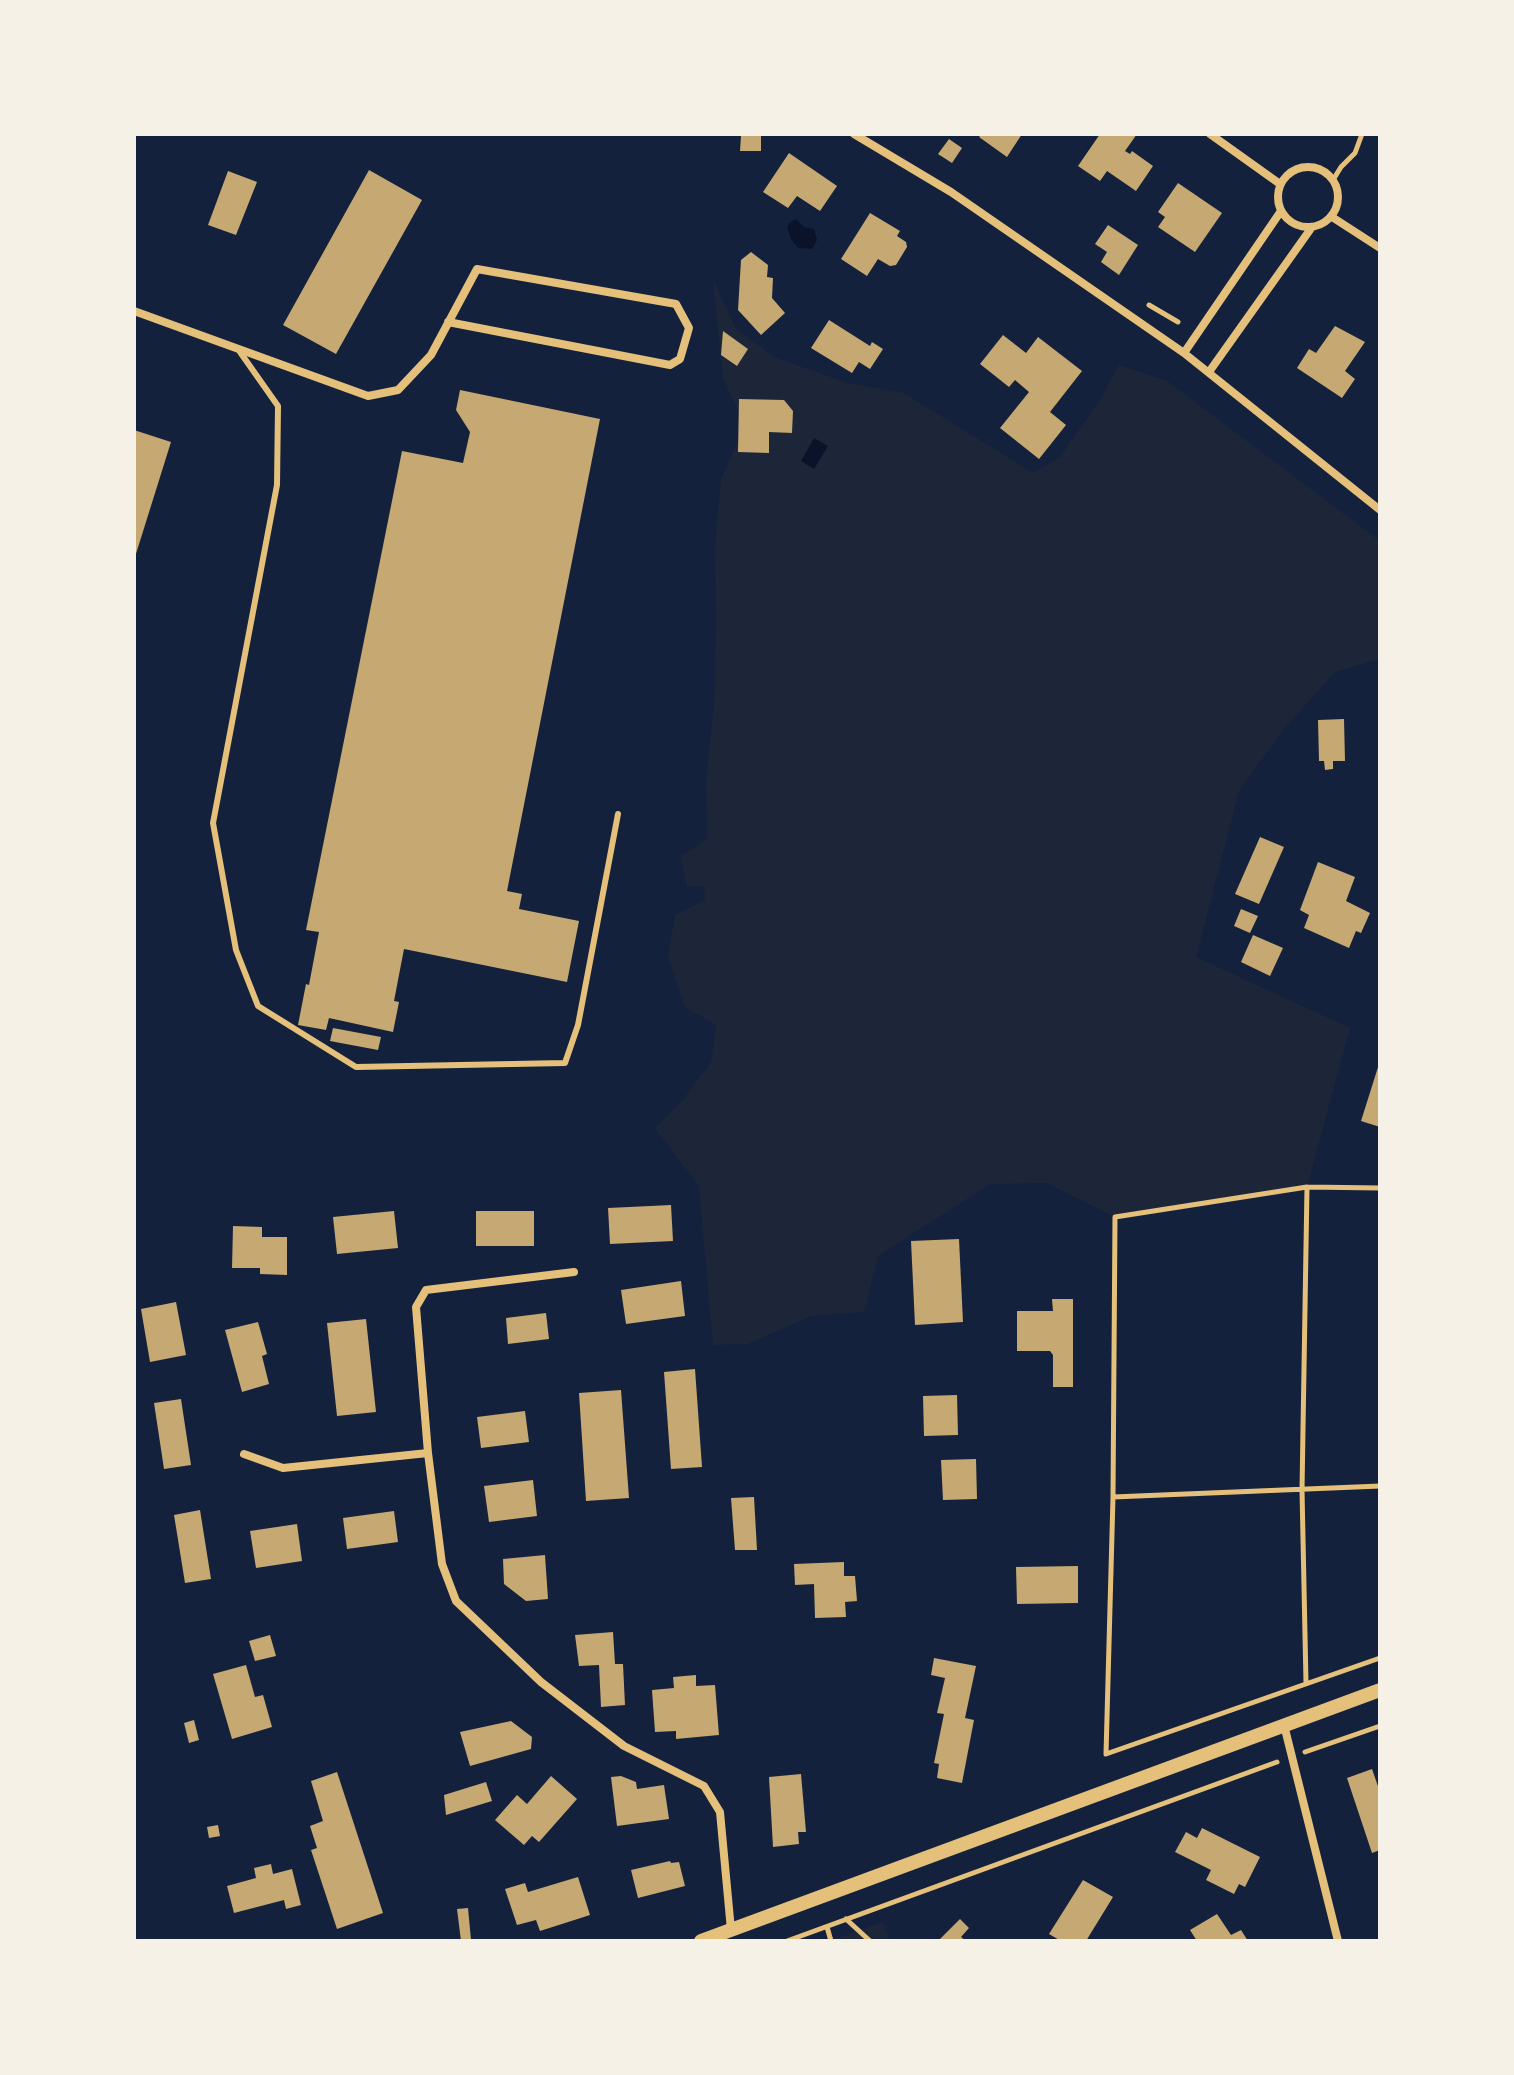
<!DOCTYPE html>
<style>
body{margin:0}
#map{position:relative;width:1514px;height:2075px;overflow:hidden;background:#14213d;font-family:Merriweather,serif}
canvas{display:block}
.frame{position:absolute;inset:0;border:136px solid #f6f1e7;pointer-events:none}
</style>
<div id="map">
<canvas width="1514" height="2075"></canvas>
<div class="frame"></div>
</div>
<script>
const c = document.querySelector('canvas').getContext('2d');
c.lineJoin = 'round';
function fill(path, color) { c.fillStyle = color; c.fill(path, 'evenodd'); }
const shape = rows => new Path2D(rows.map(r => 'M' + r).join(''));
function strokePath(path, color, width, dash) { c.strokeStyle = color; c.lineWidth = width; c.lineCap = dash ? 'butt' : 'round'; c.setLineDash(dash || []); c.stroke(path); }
fill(shape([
 [713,280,736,329,776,358,848,383,904,393,1033,473,1060,457,1099,401,1119,365,1167,381,1380,541,1380,659,1335,672,1284,729,1239,791,1196,957,1350,1028,1307,1187,1115,1217,1047,1183,990,1184,878,1256,864,1312,811,1316,748,1344,713,1345,699,1186,655,1128,682,1101,711,1062,716,1025,685,1007,668,957,675,915,705,900,704,886,687,887,681,856,707,839,706,780,714,704,716,623,715,548,721,479,745,426,723,378],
 [883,1922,890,1941,830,1941]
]), '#1d2539');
fill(shape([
 [796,219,804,227,814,229,817,240,812,249,798,248,791,239,787,228,789,223],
 [814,438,828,446,814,469,801,461]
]), '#0b132b');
fill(shape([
 [982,134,1022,134,1007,157,979,137],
 [1100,134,1137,134,1125,151,1130,154,1132,151,1153,166,1136,191,1107,171,1100,181,1078,166],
 [741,136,761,136,761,151,740,151],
 [949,139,962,148,952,163,938,154],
 [789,153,837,186,820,211,797,196,788,208,763,192],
 [369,170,422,200,336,354,283,325],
 [228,171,257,182,236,235,208,225],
 [1178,183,1222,213,1195,252,1158,227,1165,217,1158,212],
 [870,213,900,231,897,236,906,242,907,247,896,265,890,266,878,259,867,276,841,259],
 [1108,225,1138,245,1119,275,1101,262,1107,252,1095,244],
 [751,252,768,265,767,277,773,278,772,298,785,313,761,335,738,310,741,260],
 [829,320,870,346,872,342,883,349,870,369,859,362,852,373,811,348],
 [1335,326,1365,342,1345,371,1355,379,1342,398,1297,368,1309,349,1316,353],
 [723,331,748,349,737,366,721,355],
 [1003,335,1026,353,1038,337,1082,371,1050,412,1066,425,1039,459,1000,428,1029,392,1015,380,1009,387,980,364],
 [460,390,600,419,507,891,522,894,519,909,579,921,567,982,404,949,394,1001,399,1002,393,1032,329,1018,326,1030,298,1025,306,984,309,985,319,932,306,930,402,451,463,463,470,432,456,410],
 [739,399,784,400,793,411,792,433,769,432,769,453,738,452],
 [134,430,171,442,135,557,134,557],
 [1344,719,1345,761,1333,761,1333,769,1325,770,1324,761,1319,761,1318,720],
 [1260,837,1284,847,1259,904,1235,894],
 [1318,862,1355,877,1346,901,1370,913,1361,933,1356,931,1349,948,1304,928,1309,915,1300,910],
 [1241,909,1258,916,1250,933,1234,926],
 [1253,935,1283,948,1270,976,1241,962],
 [333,1028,381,1037,378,1050,330,1041],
 [1379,1064,1380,1064,1380,1127,1361,1121],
 [671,1205,673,1241,610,1244,608,1208],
 [394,1211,398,1248,337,1254,333,1217],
 [476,1211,534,1211,534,1246,476,1246],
 [233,1226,262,1227,262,1237,287,1237,287,1275,260,1274,260,1268,232,1268],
 [959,1239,963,1322,915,1325,911,1241],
 [681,1281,685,1316,626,1324,621,1290],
 [1052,1299,1073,1299,1073,1387,1053,1387,1053,1355,1050,1351,1017,1351,1017,1311,1053,1311],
 [176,1302,186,1355,150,1362,141,1309],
 [546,1313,549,1339,508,1344,506,1318],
 [366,1319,376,1412,337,1416,327,1323],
 [258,1322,267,1354,262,1356,269,1384,242,1392,225,1330],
 [695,1369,702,1467,671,1469,664,1372],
 [621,1390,629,1498,586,1501,579,1393],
 [957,1395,958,1435,924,1436,923,1396],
 [181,1399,191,1465,164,1469,154,1403],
 [525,1411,529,1442,481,1448,477,1417],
 [976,1459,977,1499,943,1500,941,1460],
 [533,1480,537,1516,489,1522,484,1486],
 [754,1497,757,1550,735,1550,731,1498],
 [200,1510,211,1579,185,1583,174,1515],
 [394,1511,398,1542,347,1549,343,1518],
 [297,1524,302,1561,256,1568,250,1531],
 [545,1555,548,1599,526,1601,504,1584,503,1559],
 [844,1562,844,1576,855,1576,857,1601,845,1602,846,1617,815,1618,814,1584,795,1585,794,1564],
 [1078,1566,1078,1603,1017,1604,1016,1567],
 [613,1632,615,1664,623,1664,625,1705,601,1707,599,1665,579,1666,575,1635],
 [270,1635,276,1656,255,1661,249,1641],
 [934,1658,976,1666,965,1718,974,1720,962,1783,937,1778,939,1764,934,1763,944,1714,937,1713,945,1678,931,1675],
 [246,1665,255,1697,263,1695,272,1727,232,1739,213,1674],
 [696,1675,696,1686,715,1685,719,1735,676,1739,676,1731,655,1732,652,1690,674,1688,673,1677],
 [194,1720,199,1740,189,1743,184,1723],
 [511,1721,532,1737,531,1749,470,1766,460,1732],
 [1372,1769,1380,1792,1380,1850,1372,1853,1347,1778],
 [337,1772,383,1913,337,1929,311,1850,317,1848,310,1826,323,1821,311,1781],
 [801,1774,806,1832,798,1832,799,1844,773,1847,769,1777],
 [551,1776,577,1799,539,1842,532,1836,524,1845,495,1820,517,1795,527,1804],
 [621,1776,636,1782,637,1789,664,1785,669,1819,617,1826,611,1777],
 [486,1782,492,1801,446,1815,444,1795],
 [218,1825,220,1836,209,1838,207,1827],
 [1202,1828,1260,1857,1245,1887,1239,1884,1234,1894,1206,1880,1211,1870,1175,1852,1186,1832,1197,1838],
 [670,1861,671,1863,679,1862,685,1886,638,1898,631,1870],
 [271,1864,273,1874,292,1869,301,1905,286,1909,284,1900,234,1913,227,1886,256,1878,254,1868],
 [578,1877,590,1915,540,1931,536,1920,517,1925,505,1889,525,1883,528,1892],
 [1083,1880,1113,1897,1086,1941,1061,1941,1049,1934],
 [468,1908,471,1940,461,1941,457,1909],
 [1217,1914,1231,1935,1241,1930,1248,1941,1197,1941,1190,1930],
 [960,1919,969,1928,961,1937,966,1941,938,1941]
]), '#c6a872');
strokePath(shape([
 [1333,180,1341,167,1355,153,1362,134],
 [1149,305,1178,322],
 [1380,1486,1113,1497,1106,1754,1380,1658],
 [1113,1497,1115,1217,1307,1187,1380,1188],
 [1306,1683,1302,1490,1307,1187],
 [1305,1752,1380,1726],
 [846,1919,870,1941],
 [827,1927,831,1941],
 [787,1941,1277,1762]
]), '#e5c07b', 5);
strokePath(shape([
 [240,352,278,406,277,485,213,823,236,950,258,1006,356,1067,565,1063,578,1025,618,814]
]), '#e5c07b', 6);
strokePath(shape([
 [854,134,951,192,1184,353,1380,510],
 [1210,134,1280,184],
 '1278 197a30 30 0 1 1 60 0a30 30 0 1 1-60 0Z',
 [1332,217,1380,248],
 [134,311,368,396,398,390,431,355,477,269,676,304,689,328,680,359,670,365,448,322],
 [1184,353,1281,211],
 [1209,372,1312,227],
 [574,1272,426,1290,416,1307,428,1453,442,1564,456,1601,541,1682,624,1746,704,1786,720,1812,731,1930],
 [244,1454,283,1468,428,1453],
 [1284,1725,1338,1941]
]), '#e5c07b', 8);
strokePath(shape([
 [701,1941,1380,1690]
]), '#e5c07b', 14);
</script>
